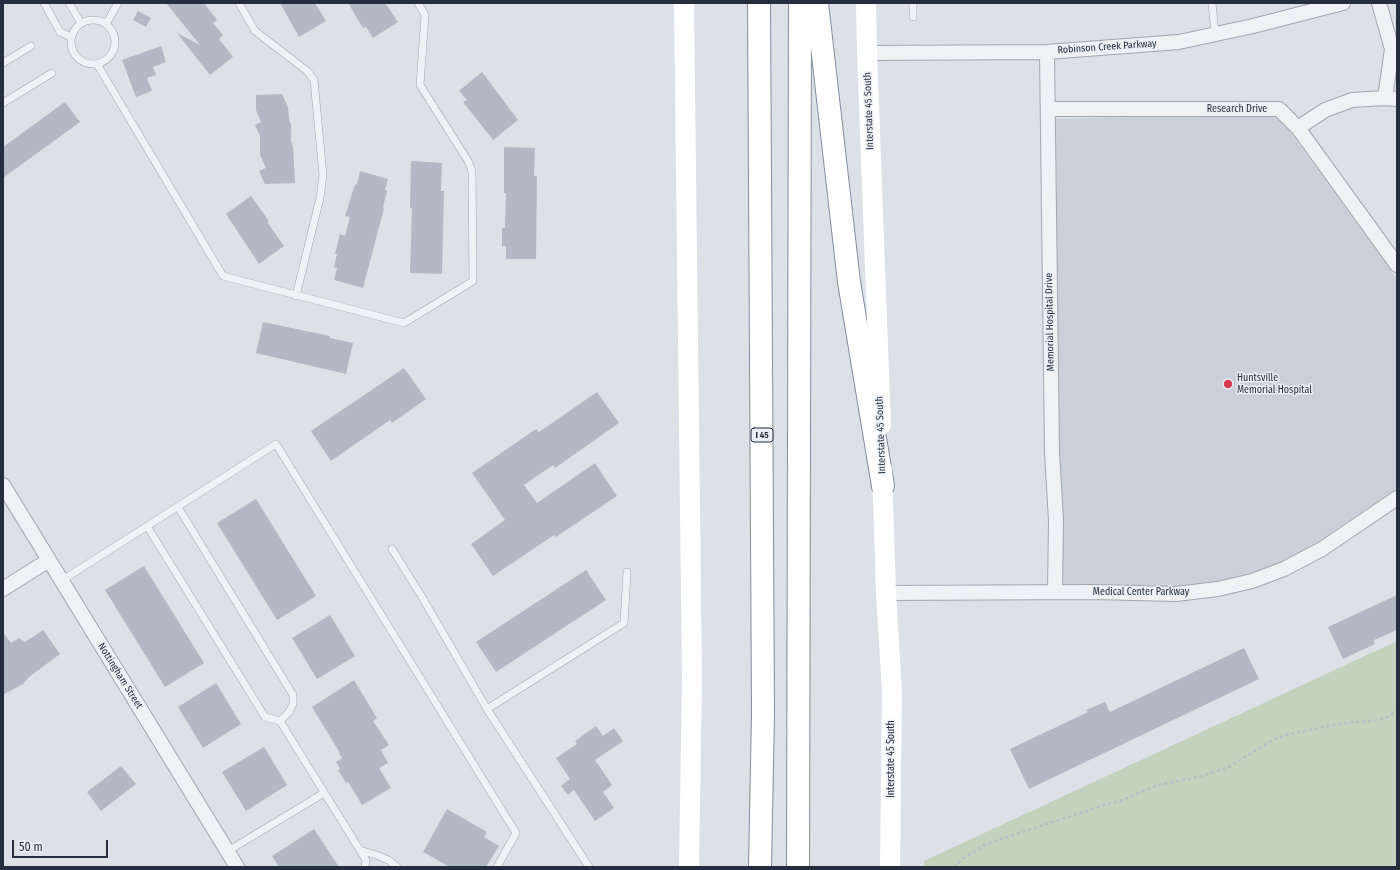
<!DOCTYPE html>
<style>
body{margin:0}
#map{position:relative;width:1400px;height:870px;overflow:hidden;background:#dce0e7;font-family:"Fira Sans Condensed",sans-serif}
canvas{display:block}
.frame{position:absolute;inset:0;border:4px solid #252e3e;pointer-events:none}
.scale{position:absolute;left:12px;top:840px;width:96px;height:18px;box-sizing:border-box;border:2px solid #252e3e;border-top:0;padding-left:5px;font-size:12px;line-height:14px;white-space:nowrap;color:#252e3e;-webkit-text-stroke:3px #ebeff5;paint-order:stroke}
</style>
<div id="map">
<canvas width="1400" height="870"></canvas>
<div class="frame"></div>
<div class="scale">50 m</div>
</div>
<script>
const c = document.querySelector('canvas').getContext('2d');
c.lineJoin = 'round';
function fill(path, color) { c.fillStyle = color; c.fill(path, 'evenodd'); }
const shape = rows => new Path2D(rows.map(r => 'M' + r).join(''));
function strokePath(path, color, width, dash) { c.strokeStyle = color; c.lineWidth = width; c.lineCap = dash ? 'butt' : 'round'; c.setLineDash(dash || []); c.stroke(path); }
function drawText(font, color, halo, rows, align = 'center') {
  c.font = font + ' "Fira Sans Condensed",sans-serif'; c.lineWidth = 3; c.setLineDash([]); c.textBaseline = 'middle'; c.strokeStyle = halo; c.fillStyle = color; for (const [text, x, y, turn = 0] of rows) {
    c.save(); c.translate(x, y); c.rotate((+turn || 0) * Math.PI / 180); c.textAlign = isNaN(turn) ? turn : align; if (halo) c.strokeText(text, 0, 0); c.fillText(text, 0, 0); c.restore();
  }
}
fill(shape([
 [1276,113,1397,279,1397,489,1307,550,1279,563,1240,577,1184,587,1060,585,1056,119]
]), '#cacfd9');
fill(shape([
 [1397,641,1397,867,924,867,924,861]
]), '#c2d2bd');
fill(shape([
 [166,3,204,3,217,20,213,23,223,35,219,39,233,57,210,75,177,33,200,45],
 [280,3,315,3,326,21,299,37],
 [348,3,385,3,398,22,373,38,366,27,363,28],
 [138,11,151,18,146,27,133,20],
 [161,46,166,62,153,67,156,75,147,78,152,91,136,97,122,60],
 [482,72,518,120,493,140,463,102,467,100,459,91],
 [282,94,288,107,289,119,291,124,291,141,293,147,295,183,265,184,259,171,266,168,260,155,260,136,255,125,261,122,256,110,256,95],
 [65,102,80,122,3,178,3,147],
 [504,147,535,148,534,176,537,176,536,259,506,259,506,246,502,246,502,228,505,228,506,193,504,193],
 [411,161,442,163,441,191,444,191,442,274,410,273,412,208,410,208],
 [360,171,388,179,385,190,387,191,383,207,384,208,363,288,334,280,337,268,334,267,337,254,335,254,340,234,345,236,350,217,345,216,351,197,355,184,357,185],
 [251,196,269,221,267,222,284,246,259,264,226,214],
 [263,322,330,336,330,338,353,343,346,374,256,353],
 [404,368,426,399,392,423,390,420,331,461,311,431],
 [597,392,619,423,555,468,553,465,524,485,537,503,595,463,617,496,556,537,554,535,493,576,471,544,505,520,472,473,536,429,539,432],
 [256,499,316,596,277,620,217,523],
 [144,566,204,663,165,687,105,590],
 [586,570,606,600,496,672,476,642],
 [1397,595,1397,630,1374,640,1375,644,1343,659,1328,627],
 [330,615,355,656,317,679,292,638],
 [43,630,60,654,29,677,23,684,3,695,3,632,11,643,19,638,25,642],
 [1244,648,1259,679,1029,789,1010,749,1088,712,1086,710,1105,702,1110,712],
 [354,680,377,718,373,721,389,745,381,750,388,763,379,768,391,788,362,805,348,782,346,783,338,770,340,769,336,762,342,758,339,753,340,753,312,707],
 [216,683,241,724,203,748,178,707],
 [596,726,603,736,614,728,623,741,595,760,612,785,603,792,614,808,595,821,574,790,568,795,561,786,570,779,556,758,577,744,575,741],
 [264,747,287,785,246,811,222,772],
 [121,766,136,784,101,811,87,792],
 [447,809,487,832,484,837,499,846,486,867,450,867,423,852],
 [314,829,339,867,279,867,272,856]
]), '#b3b9c4');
const service = shape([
 [44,3,60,32,71,37],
 [69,3,81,23],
 [239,3,255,31,307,71,314,80,323,175,320,198,296,296],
 [913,3,913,17],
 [1212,3,1215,34],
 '71 42a22 22 0 1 1 44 0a22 22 0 1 1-44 0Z',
 [106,24,118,3],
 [3,63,31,46],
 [97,64,223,276,404,323,473,281,472,171,468,161,420,85,425,15,418,3],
 [3,103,52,73],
 [147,526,265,717,280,721,289,712,293,704,293,695,178,507],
 [392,549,422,597,487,709,589,867],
 [61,581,276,444,516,833,497,867],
 [487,709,624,623,627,572],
 [280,721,366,860,365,867],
 [360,850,379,856,390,861,397,867],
 [228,851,324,793]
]);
const minor = shape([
 [1379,3,1392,49,1385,98],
 [1047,52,1052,452,1056,521,1055,592],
 [867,53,1047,52,1179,42,1253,26,1343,3],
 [1049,109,1279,109,1298,128,1397,265],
 [1298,128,1325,110,1352,100,1385,98,1397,99],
 [3,485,237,867],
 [3,589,49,560],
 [886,593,1093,592,1176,594,1218,589,1252,581,1284,569,1322,549,1397,498]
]);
const motorway = shape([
 [759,3,763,713,760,867],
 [817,3,849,282,883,486],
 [798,867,800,3]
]);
strokePath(service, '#a1a7b1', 8);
strokePath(minor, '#a1a7b1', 16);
strokePath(motorway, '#838d9f', 24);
strokePath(shape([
 [954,867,964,858,986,844,1104,805,1120,801,1158,785,1198,777,1227,768,1274,739,1290,734,1343,723,1372,721,1386,718,1397,710]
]), '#babec5', 2.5, [3, 3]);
strokePath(service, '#eff1f5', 7);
strokePath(minor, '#eff1f5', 14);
strokePath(shape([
 [684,3,692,679,689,867],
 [866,3,867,53,881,425],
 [882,469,886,593,892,692,890,867]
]), '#fff', 20);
strokePath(motorway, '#fff', 22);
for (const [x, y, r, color] of [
 [1228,384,5,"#d6384e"]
]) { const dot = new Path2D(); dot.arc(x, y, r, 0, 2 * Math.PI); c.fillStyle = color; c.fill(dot); strokePath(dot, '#ebeff5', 1.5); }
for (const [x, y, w] of [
 [762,435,22]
]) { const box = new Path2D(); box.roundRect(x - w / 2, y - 7, w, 14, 3); c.fillStyle = '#ebeff5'; c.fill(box); strokePath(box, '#252e3e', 1); }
drawText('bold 9px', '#252e3e', null, [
 ["I 45",762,435]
]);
drawText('10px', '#252e3e', '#ebeff5', [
 ["Robinson Creek Parkway",1107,47,-4],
 ["Research Drive",1237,109],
 ["Interstate 45 South",869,111,-92],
 ["Memorial Hospital Drive",1050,322,-91],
 ["Interstate 45 South",881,435,-92],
 ["Medical Center Parkway",1141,592],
 ["Nottingham Street",120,676,58],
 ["Interstate 45 South",891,759,-90]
]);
drawText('10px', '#252e3e', '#ebeff5', [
 ["Huntsville",1237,378],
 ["Memorial Hospital",1237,390]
], 'left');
</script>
